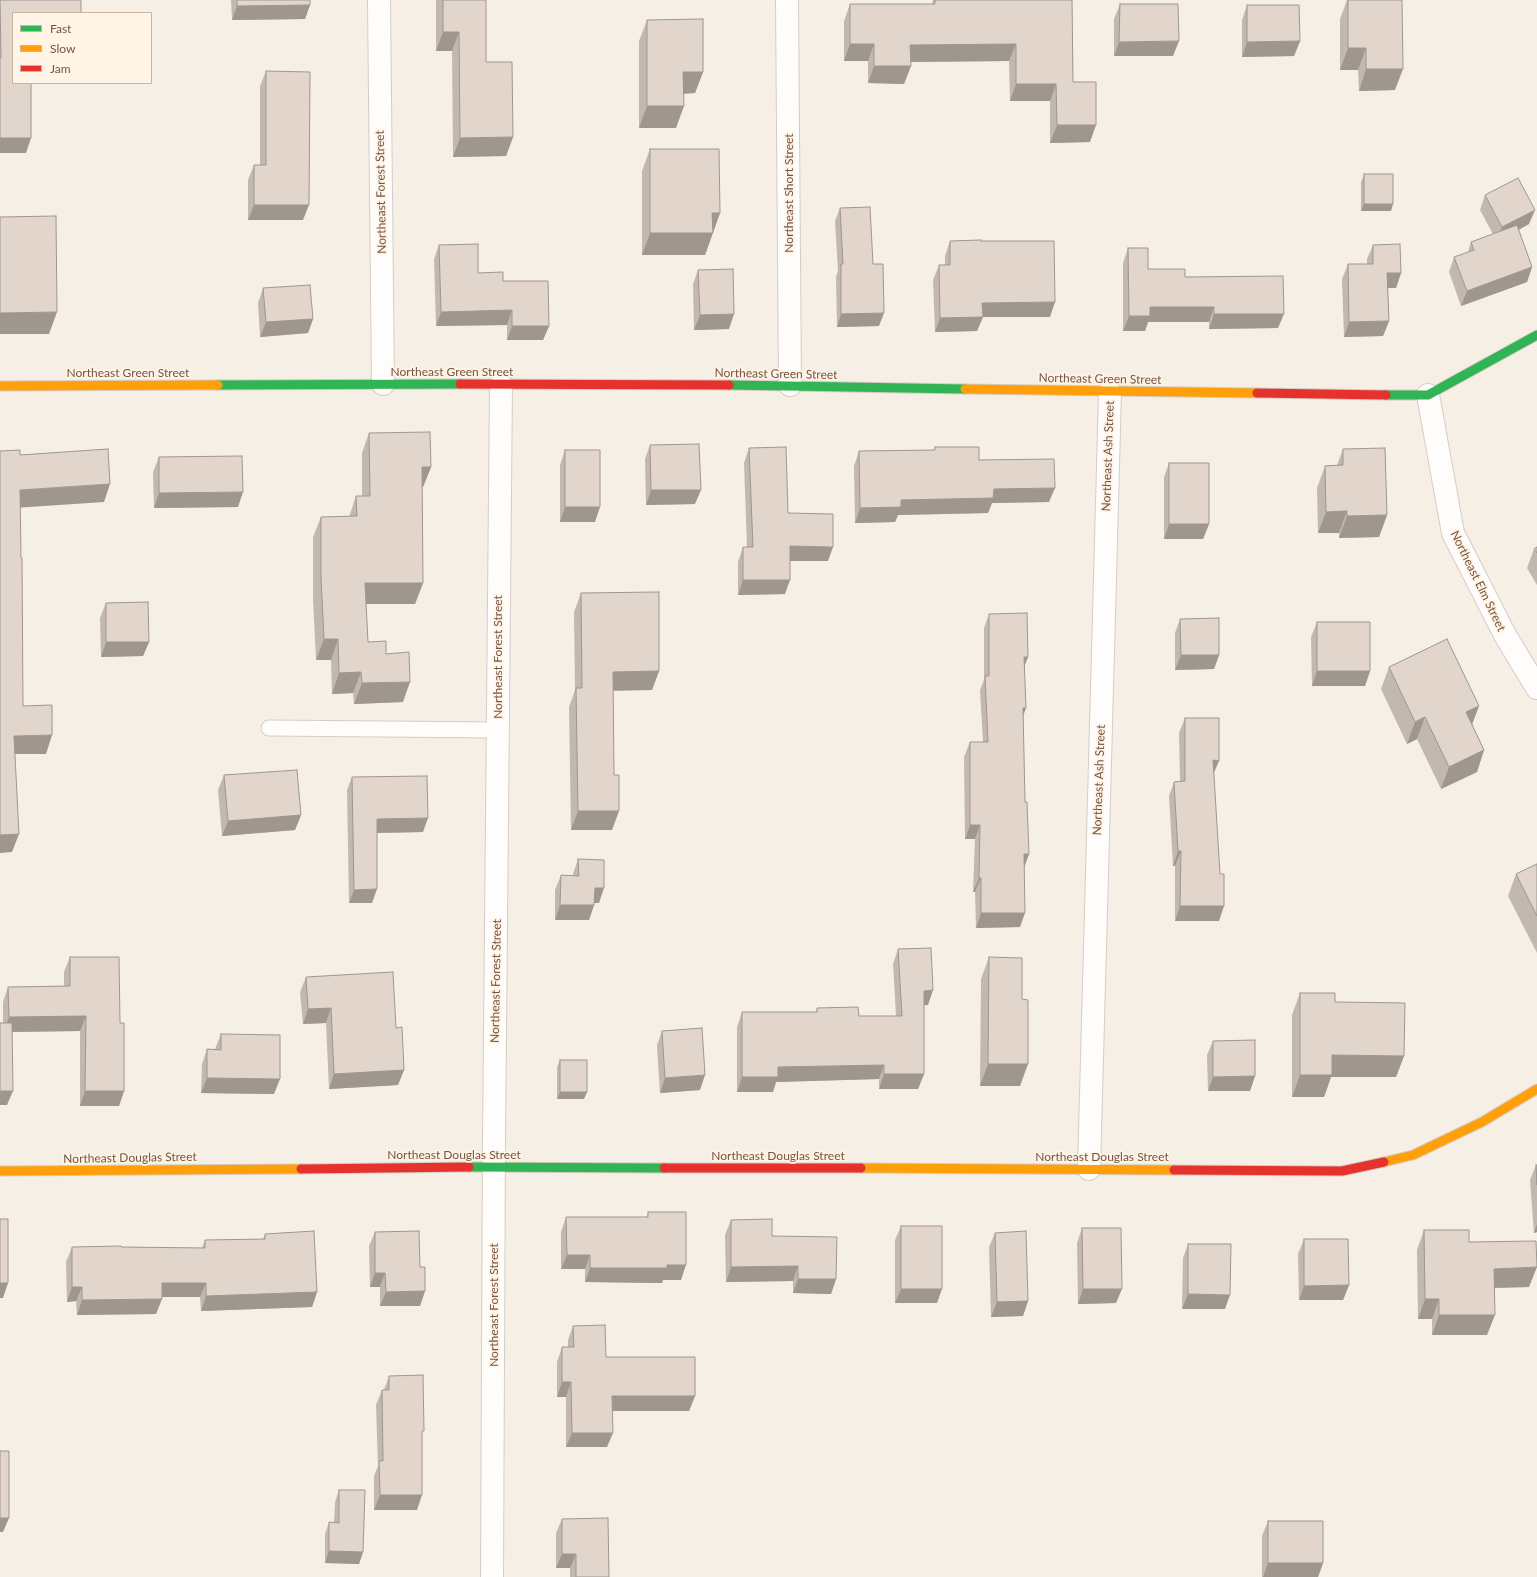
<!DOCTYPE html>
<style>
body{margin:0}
#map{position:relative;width:1537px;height:1577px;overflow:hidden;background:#f6efe5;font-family:Lato,sans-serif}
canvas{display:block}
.legend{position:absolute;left:12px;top:12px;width:140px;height:72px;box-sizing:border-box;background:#fff4e5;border:1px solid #c8b4a5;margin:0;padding:5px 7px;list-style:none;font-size:12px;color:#755444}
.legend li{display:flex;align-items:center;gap:8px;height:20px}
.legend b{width:20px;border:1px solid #c8b4a5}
</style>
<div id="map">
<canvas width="1537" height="1577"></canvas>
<ul class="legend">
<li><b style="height:5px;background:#30b455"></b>Fast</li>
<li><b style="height:5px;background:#ff9f0a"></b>Slow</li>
<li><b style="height:5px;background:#e5322d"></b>Jam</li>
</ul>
</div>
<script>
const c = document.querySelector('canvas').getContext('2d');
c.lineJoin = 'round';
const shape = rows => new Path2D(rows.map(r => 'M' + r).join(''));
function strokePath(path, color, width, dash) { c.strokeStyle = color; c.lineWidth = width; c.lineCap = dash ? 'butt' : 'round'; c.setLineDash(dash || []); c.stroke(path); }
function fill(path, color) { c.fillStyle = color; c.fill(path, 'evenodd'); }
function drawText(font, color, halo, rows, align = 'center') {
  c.font = font + ' Lato,sans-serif'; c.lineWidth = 3.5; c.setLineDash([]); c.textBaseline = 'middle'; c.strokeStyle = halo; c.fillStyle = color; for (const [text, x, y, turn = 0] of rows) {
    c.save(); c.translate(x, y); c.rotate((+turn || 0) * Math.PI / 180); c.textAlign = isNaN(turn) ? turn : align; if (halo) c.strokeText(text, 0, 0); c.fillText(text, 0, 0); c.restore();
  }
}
const lane = shape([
 [269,728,498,730]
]);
const street = shape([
 [379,0,383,384],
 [787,0,790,385],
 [1428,395,1453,533,1505,635,1537,688],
 [1089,1169,1110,392],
 [492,1577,494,1142,501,385]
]);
const fast = shape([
 [218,385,460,384],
 [729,385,965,389],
 [1386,395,1428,395,1537,335],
 [469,1167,664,1168]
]);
const slow = shape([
 [0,386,218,385],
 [965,389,1257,393],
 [1384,1162,1413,1155,1482,1122,1537,1089],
 [861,1168,1174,1170],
 [0,1171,301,1169]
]);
const jam = shape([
 [460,384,729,385],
 [1257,393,1386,395],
 [664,1168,861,1168],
 [301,1169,469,1167],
 [1174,1170,1342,1171,1384,1162]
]);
strokePath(lane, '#d7ccc3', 17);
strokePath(street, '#d7ccc3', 24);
strokePath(fast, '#d7cbc1', 11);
strokePath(slow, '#d7cbc1', 11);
strokePath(jam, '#d7cbc1', 11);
strokePath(lane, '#fefdfb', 15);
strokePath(street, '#fefdfb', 22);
strokePath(fast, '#30b455', 9);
strokePath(slow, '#ff9f0a', 9);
strokePath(jam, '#e5322d', 9);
fill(shape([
 [0,0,13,13,26,153,0,153],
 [231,0,310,0,310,5,305,19,232,20],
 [436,0,486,0,486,62,513,137,506,156,453,157,452,51,436,51],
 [933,0,1072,0,1073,82,1090,142,1050,143,1050,101,1010,101,1009,61,911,62,911,66,904,84,868,83,868,61,844,61,844,21,850,4,932,4],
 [1347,0,1402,0,1395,90,1359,91,1358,70,1340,70,1340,19],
 [1120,4,1173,56,1114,56,1114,19],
 [1247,5,1300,41,1294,56,1242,57,1242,20],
 [647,20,703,72,695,93,683,94,676,128,639,128,639,41],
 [266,71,303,220,248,220,248,180,254,165,260,165,260,86],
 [650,149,720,213,705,255,642,255,642,171],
 [1364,174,1391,211,1361,211,1361,182],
 [1485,195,1529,224,1518,230,1532,267,1527,282,1461,306,1449,272,1454,257,1468,252,1471,242,1493,234,1480,210],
 [840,208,873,264,879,326,837,327,836,277,838,271,835,221],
 [950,241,981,241,1050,317,983,317,977,331,935,332,933,280,939,265,945,265,945,256],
 [439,245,478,273,503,281,549,326,543,340,507,340,507,325,436,326,434,259],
 [1373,245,1401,273,1396,288,1388,288,1389,321,1383,336,1344,337,1342,279,1348,264,1367,264,1367,259],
 [1128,248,1148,269,1185,277,1278,328,1209,329,1209,322,1148,322,1145,331,1123,331,1123,263],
 [698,270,729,329,694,330,693,284],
 [263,288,313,319,308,333,260,337,258,303],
 [369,433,431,467,423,487,422,487,423,583,415,604,366,604,368,642,386,654,403,702,354,704,353,693,332,694,331,660,316,660,313,598,313,537,321,517,349,517,356,496,362,496,362,453],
 [650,445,695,504,646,505,645,459],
 [935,447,979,460,1049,502,992,503,988,513,898,515,895,522,855,523,854,466,859,451,934,450],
 [749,448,788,513,828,561,790,561,785,594,738,595,738,562,743,547,747,547,744,463],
 [1343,449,1387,515,1379,537,1339,538,1339,533,1318,533,1317,488,1325,466,1337,465],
 [565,450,595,522,560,522,560,465],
 [159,457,238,507,154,508,153,472],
 [1169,463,1209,524,1203,539,1164,539,1164,477],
 [1537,547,1537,585,1527,568,1534,549],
 [581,593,659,671,652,690,613,690,612,830,571,830,569,707,575,690,574,612],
 [106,603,149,642,143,656,101,657,100,618],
 [989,614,1028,657,1024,667,1023,717,1024,866,1020,927,976,928,975,892,973,892,975,839,965,839,964,757,970,742,983,742,980,690,984,680,984,628],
 [1180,619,1219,655,1214,669,1175,670,1175,633],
 [1317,622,1370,671,1365,686,1312,686,1311,637],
 [1389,667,1479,706,1472,724,1484,750,1477,772,1441,789,1417,739,1407,744,1381,689],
 [1185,718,1214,774,1219,921,1175,921,1175,866,1173,866,1169,796,1174,782,1180,781,1179,733],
 [224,775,301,815,295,830,222,836,218,790],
 [352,777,423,832,377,833,372,903,349,903,347,790],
 [578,859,599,903,594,903,594,905,589,920,555,920,555,890,561,875,573,876,573,874],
 [1537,864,1537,953,1508,896,1516,874],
 [898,949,928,1005,924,1005,924,1074,918,1089,879,1089,879,1079,776,1082,773,1092,737,1092,737,1027,742,1012,816,1012,817,1008,859,1016,896,1016,893,964],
 [70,957,120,1023,124,1091,119,1106,80,1106,80,1031,12,1032,7,1105,3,1023,3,1002,8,987,64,986,64,972],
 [989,957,1020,1086,980,1086,981,979],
 [306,977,396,1028,404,1070,398,1085,329,1089,326,1023,303,1024,300,992],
 [1300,993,1335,1002,1404,1056,1396,1077,1331,1077,1324,1097,1292,1097,1292,1015],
 [662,1031,700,1090,660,1093,657,1045],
 [221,1034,274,1094,201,1093,202,1064,207,1049,215,1049],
 [1213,1041,1255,1076,1250,1091,1208,1091,1207,1055],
 [560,1060,584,1099,557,1099,557,1067],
 [1536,1165,1537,1165,1537,1232,1534,1233,1530,1180],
 [648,1212,681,1280,663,1280,662,1283,585,1282,585,1269,561,1269,561,1232,566,1217,647,1217],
 [731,1220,772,1236,836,1279,831,1294,793,1293,793,1281,726,1282,725,1235],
 [901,1226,937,1303,895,1303,895,1240],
 [1082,1228,1116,1303,1078,1304,1077,1243],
 [1424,1230,1469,1242,1529,1287,1494,1288,1487,1335,1432,1335,1432,1319,1418,1319,1417,1250],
 [375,1232,420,1267,425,1291,420,1306,380,1306,380,1287,370,1287,369,1246],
 [995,1233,1028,1301,1023,1316,991,1317,989,1247],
 [265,1234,317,1292,312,1307,201,1311,200,1297,162,1297,156,1314,77,1315,76,1301,67,1302,66,1262,72,1247,202,1248,205,1240,263,1239],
 [1304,1239,1349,1285,1343,1300,1299,1300,1298,1254],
 [1188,1244,1225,1309,1182,1309,1183,1258],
 [573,1326,606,1357,695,1396,689,1411,613,1411,607,1447,566,1447,566,1397,557,1397,557,1362,562,1347,568,1347,568,1340],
 [389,1376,422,1437,417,1510,374,1510,374,1476,378,1466,376,1405,382,1390,384,1390],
 [339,1490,363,1552,359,1564,325,1563,325,1534,329,1522,334,1522,335,1502],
 [562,1519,609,1577,570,1577,570,1568,556,1568,556,1533],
 [1268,1521,1323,1563,1318,1577,1262,1577,1262,1536]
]), '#c2b8af');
fill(shape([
 [310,5,305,19,232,20,237,6],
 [443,32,459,32,452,51,436,51],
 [1179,41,1173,56,1114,56,1119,42],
 [1300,41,1294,56,1242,57,1247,42],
 [850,44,874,44,868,61,844,61],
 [1016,44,1009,61,904,62,910,45],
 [1348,48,1366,48,1358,70,1340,70],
 [874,66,911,66,904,84,868,83],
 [1366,69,1403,69,1395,90,1359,91],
 [683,72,703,72,695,93,675,94],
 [1016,84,1056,84,1050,101,1010,101],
 [647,106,684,106,676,128,639,128],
 [1057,125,1096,125,1090,142,1050,143],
 [513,137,506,156,453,157,460,138],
 [0,138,31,138,26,153,0,153],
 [1364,204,1393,204,1391,211,1361,211],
 [254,205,309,205,303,220,248,220],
 [1535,210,1529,224,1497,242,1502,227],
 [712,213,720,213,705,255,642,255,650,233],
 [1532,267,1527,282,1461,306,1467,291],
 [1387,273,1401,273,1396,288,1382,288],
 [1055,302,1050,317,983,317,977,331,935,332,940,318,982,303],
 [1150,307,1214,307,1209,322,1148,322,1145,331,1123,331,1129,316],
 [512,310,507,325,436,326,441,312],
 [57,312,49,334,0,334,0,313],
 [884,313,879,326,837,327,841,314],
 [734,314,729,329,694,330,700,315],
 [1214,314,1284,314,1278,328,1209,329],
 [313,319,308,333,260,337,266,322],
 [1389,321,1383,336,1344,337,1349,322],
 [512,326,549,326,543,340,507,340],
 [422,467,431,467,423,487,415,487],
 [110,484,104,502,14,508,20,490],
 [1055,488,1049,502,992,503,988,513,898,515,895,522,855,523,860,508,901,500,994,489],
 [651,490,701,490,695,504,646,505],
 [243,492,238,507,154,508,159,493],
 [565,507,600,507,595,522,560,522],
 [1347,511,1339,533,1318,533,1326,512],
 [1387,515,1379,537,1339,538,1347,516],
 [1169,524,1209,524,1203,539,1164,539],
 [790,546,833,547,828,561,784,561],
 [743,580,790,580,785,594,738,595],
 [365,583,423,583,415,604,357,604],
 [324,639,338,639,331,660,316,660],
 [106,642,149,642,143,656,101,657],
 [1181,655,1219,655,1214,669,1175,670],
 [1024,657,1028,657,1022,672],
 [659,671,652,690,606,691,613,672],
 [1317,671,1370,671,1365,686,1312,686],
 [361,672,353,693,332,694,339,673],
 [410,682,403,702,354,704,362,683],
 [1479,706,1471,727,1466,712],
 [1023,708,1026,708,1021,722],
 [1425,717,1417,739,1407,744,1415,722],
 [52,735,46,754,7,754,14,736],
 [1484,750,1477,772,1441,789,1449,767],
 [1213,760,1219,761,1213,775],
 [578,811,619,811,612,830,571,830],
 [301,815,295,830,222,836,228,821],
 [428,818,423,832,372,833,377,819],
 [970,825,980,825,975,839,965,839],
 [19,834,12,852,0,853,0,835],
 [1178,851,1181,851,1175,866,1173,866],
 [1024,854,1029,854,1024,868],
 [979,878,981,878,975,892,973,892],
 [595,888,604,888,599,903,589,903],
 [377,889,372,903,349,903,354,890],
 [560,905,594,905,589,920,555,920],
 [1180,906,1224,906,1219,921,1175,921],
 [981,913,1025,913,1020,927,976,928],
 [933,990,928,1005,918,1006,924,991],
 [331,1008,326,1023,303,1024,308,1009],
 [86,1016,80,1031,3,1032,9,1017],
 [1332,1055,1404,1056,1396,1077,1331,1077,1324,1097,1292,1097,1300,1075],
 [988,1064,1028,1064,1020,1086,980,1086],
 [884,1065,879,1079,776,1082,773,1092,737,1092,742,1077,778,1067],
 [404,1070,398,1085,329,1089,334,1074],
 [884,1074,924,1074,918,1089,879,1089],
 [705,1075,700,1090,660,1093,665,1078],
 [1255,1076,1250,1091,1208,1091,1213,1077],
 [207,1078,280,1079,274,1094,201,1093],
 [0,1091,13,1091,7,1105,0,1105],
 [85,1091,124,1091,119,1106,80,1106],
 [560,1092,587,1092,584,1099,557,1099],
 [1537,1224,1537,1232,1534,1233],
 [567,1255,590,1255,585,1269,561,1269],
 [667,1265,686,1265,681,1280,663,1280,662,1283,585,1282,590,1268],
 [798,1266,793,1281,726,1282,731,1267],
 [1537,1267,1529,1287,1487,1288,1494,1269],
 [375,1273,385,1273,380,1287,370,1287],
 [798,1279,836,1279,831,1294,793,1293],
 [0,1283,8,1283,3,1298,0,1298],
 [162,1283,206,1283,200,1297,157,1297],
 [1349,1285,1343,1300,1299,1300,1304,1286],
 [72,1287,82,1287,76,1301,67,1302],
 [901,1289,942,1289,937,1303,895,1303],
 [1083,1289,1122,1289,1116,1303,1078,1304],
 [425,1291,420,1306,380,1306,386,1292],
 [317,1292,312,1307,201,1311,206,1296],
 [1188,1294,1230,1295,1225,1309,1182,1309],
 [162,1299,156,1314,77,1315,82,1300],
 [1425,1299,1439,1299,1432,1319,1418,1319],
 [1028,1301,1023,1316,991,1317,997,1302],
 [1439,1315,1495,1315,1487,1335,1432,1335],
 [562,1382,571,1382,566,1397,557,1397],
 [612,1396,695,1396,689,1411,607,1411],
 [572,1433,613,1433,607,1447,566,1447],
 [380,1495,422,1495,417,1510,374,1510],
 [0,1518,9,1518,3,1532,0,1532],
 [329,1551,363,1552,359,1564,325,1563],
 [562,1554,576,1554,570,1568,556,1568],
 [1268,1563,1323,1563,1318,1577,1263,1577]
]), '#9e968f');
const building = shape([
 [0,0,81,0,81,13,13,13,13,83,31,83,31,138,0,138,0,58,1,58,0,0],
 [237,0,310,0,310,5,237,6,237,0],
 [443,0,486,0,486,62,512,62,513,137,460,138,459,32,443,32,443,0],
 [935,0,1072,0,1073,82,1096,82,1096,125,1057,125,1056,84,1016,84,1016,44,910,45,911,66,874,66,874,44,850,44,850,4,935,4,935,0],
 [1348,0,1402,0,1403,69,1366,69,1366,48,1348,48,1348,0],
 [1120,4,1178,4,1179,41,1119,42,1120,4],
 [1247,5,1299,5,1300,41,1247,42,1247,5],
 [703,19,703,72,683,72,684,106,647,106,647,20,703,19],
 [266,71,310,72,309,205,254,205,254,165,266,165,266,71],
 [650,149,719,149,720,213,712,213,713,233,650,233,650,149],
 [1364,174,1393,174,1393,204,1364,204,1364,174],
 [1518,178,1535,210,1502,227,1485,195,1518,178],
 [870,207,873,264,883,264,884,313,841,314,841,264,843,264,840,208,870,207],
 [56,216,57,312,0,313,0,217,56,216],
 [1517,225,1532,267,1467,291,1454,257,1474,250,1471,242,1517,225],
 [981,240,981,241,1054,241,1055,302,982,303,983,317,940,318,939,265,950,265,950,241,981,240],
 [478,244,478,273,503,272,503,281,548,281,549,326,512,326,512,310,441,312,439,245,478,244],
 [1400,244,1401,273,1387,273,1389,321,1349,322,1348,264,1373,264,1373,245,1400,244],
 [1128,248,1148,248,1148,269,1185,269,1185,277,1283,276,1284,314,1214,314,1214,307,1150,307,1150,316,1129,316,1128,248],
 [733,269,734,314,700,315,698,270,733,269],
 [310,285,313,319,266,322,263,288,310,285],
 [430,432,431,467,422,467,423,583,365,583,368,642,386,641,386,654,409,652,410,682,362,683,361,672,339,673,338,639,324,639,321,577,321,517,357,516,356,496,370,496,369,433,430,432],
 [699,444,701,490,651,490,650,445,699,444],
 [786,447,788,513,833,514,833,547,790,546,790,580,743,580,743,547,753,547,749,448,786,447],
 [935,447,979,447,979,460,1054,459,1055,488,994,489,993,498,901,500,901,507,860,508,859,451,935,450,935,447],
 [1385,448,1387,515,1347,516,1347,511,1326,512,1325,466,1343,465,1343,449,1385,448],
 [108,449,110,484,20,490,21,558,22,558,23,706,52,705,52,735,14,736,19,834,0,835,0,451,20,450,20,455,108,449],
 [565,450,600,450,600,507,565,507,565,450],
 [242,456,243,492,159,493,159,457,242,456],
 [1169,463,1209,463,1209,524,1169,524,1169,463],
 [1537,547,1537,553,1534,549,1537,547],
 [659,592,659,671,613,672,614,775,619,775,619,811,578,811,576,688,582,688,581,593,659,592],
 [148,602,149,642,106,642,106,603,148,602],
 [1027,613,1028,657,1024,657,1026,708,1023,708,1025,802,1027,802,1029,854,1024,854,1025,913,981,913,981,878,979,878,980,825,970,825,970,742,988,742,985,676,989,676,989,614,1027,613],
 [1219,618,1219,655,1181,655,1180,619,1219,618],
 [1317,622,1370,622,1370,671,1317,671,1317,622],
 [1447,639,1479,706,1466,712,1484,750,1449,767,1425,717,1415,722,1389,667,1447,639],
 [1185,718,1219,718,1219,761,1213,760,1220,874,1224,874,1224,906,1180,906,1181,851,1178,851,1174,782,1185,781,1185,718],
 [297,770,301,815,228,821,224,775,297,770],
 [427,776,428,818,377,819,377,889,354,890,352,777,427,776],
 [578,859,604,860,604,888,595,888,594,905,560,905,561,875,579,876,578,859],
 [1537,864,1537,916,1516,874,1537,864],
 [931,948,933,990,924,991,924,1074,884,1074,884,1065,778,1067,778,1077,742,1077,742,1012,817,1012,817,1008,858,1007,859,1016,902,1016,898,949,931,948],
 [70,957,119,957,120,1023,124,1023,124,1091,85,1091,86,1016,9,1017,8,987,70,986,70,957],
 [989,957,1022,958,1022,999,1028,1000,1028,1064,988,1064,989,957],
 [393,972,396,1028,402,1027,404,1070,334,1074,331,1008,308,1009,306,977,393,972],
 [1300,993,1335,993,1335,1002,1405,1003,1404,1056,1332,1055,1332,1075,1300,1075,1300,993],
 [0,1023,12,1023,13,1091,0,1091,0,1023],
 [702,1028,705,1075,665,1078,662,1031,702,1028],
 [221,1034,280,1035,280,1079,207,1078,207,1049,221,1050,221,1034],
 [1255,1040,1255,1076,1213,1077,1213,1041,1255,1040],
 [560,1060,587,1060,587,1092,560,1092,560,1060],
 [1536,1165,1537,1165,1537,1185,1536,1165],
 [648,1212,686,1212,686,1265,667,1265,667,1268,590,1268,590,1255,567,1255,566,1217,648,1217,648,1212],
 [0,1219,8,1219,8,1283,0,1283,0,1219],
 [772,1219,772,1236,837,1237,836,1279,798,1279,798,1266,731,1267,731,1220,772,1219],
 [901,1226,942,1226,942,1289,901,1289,901,1226],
 [1082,1228,1121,1228,1122,1289,1083,1289,1082,1228],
 [1424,1230,1469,1230,1469,1242,1536,1241,1537,1267,1494,1269,1495,1315,1439,1315,1439,1299,1425,1299,1424,1230],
 [314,1231,317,1292,206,1296,206,1283,162,1283,162,1299,82,1300,82,1287,72,1287,72,1247,121,1246,121,1247,205,1248,205,1240,265,1239,265,1234,314,1231],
 [419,1231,420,1267,425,1267,425,1291,386,1292,385,1273,375,1273,375,1232,419,1231],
 [1026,1231,1028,1301,997,1302,995,1233,1026,1231],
 [1304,1239,1348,1239,1349,1285,1304,1286,1304,1239],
 [1188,1244,1231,1244,1230,1295,1188,1294,1188,1244],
 [605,1325,606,1357,695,1357,695,1396,612,1396,613,1433,572,1433,571,1382,562,1382,562,1347,574,1347,573,1326,605,1325],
 [423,1375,424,1431,422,1431,422,1495,380,1495,379,1461,383,1461,382,1390,389,1390,389,1376,423,1375],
 [0,1451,9,1451,9,1518,0,1518,0,1451],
 [339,1490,365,1490,363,1552,329,1551,329,1522,339,1523,339,1490],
 [608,1518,609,1577,576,1577,576,1554,562,1554,562,1519,608,1518],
 [1268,1521,1323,1521,1323,1563,1268,1563,1268,1521]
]);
fill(building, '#e2d6cc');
strokePath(building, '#9e968f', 1);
drawText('12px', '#755444', '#fff4e5', [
 ["Northeast Forest Street",381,192,-91],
 ["Northeast Short Street",789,193,-90],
 ["Northeast Green Street",452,372],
 ["Northeast Green Street",128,373],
 ["Northeast Green Street",776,374,1],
 ["Northeast Green Street",1100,379,1],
 ["Northeast Ash Street",1108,456,-88],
 ["Northeast Elm Street",1478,581,64],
 ["Northeast Forest Street",498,657,-90],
 ["Northeast Ash Street",1099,780,-88],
 ["Northeast Forest Street",496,981,-89],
 ["Northeast Douglas Street",454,1155],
 ["Northeast Douglas Street",778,1156],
 ["Northeast Douglas Street",1102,1157],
 ["Northeast Douglas Street",130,1158,-1],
 ["Northeast Forest Street",494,1305,-90]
]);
</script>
